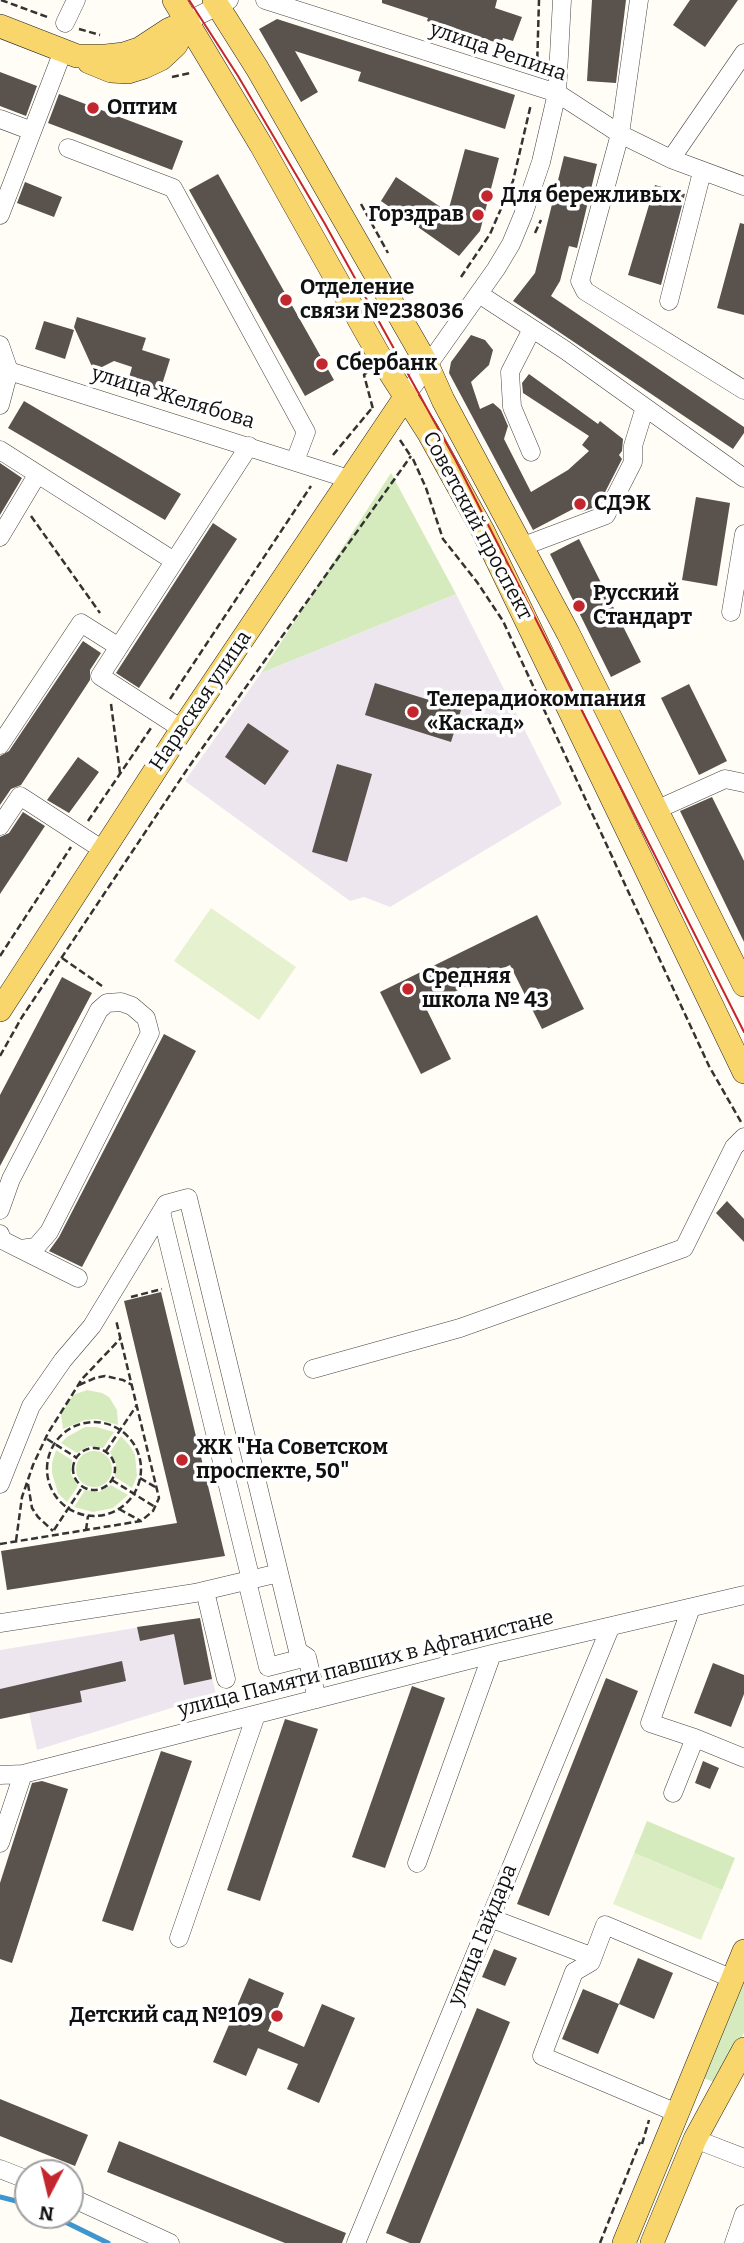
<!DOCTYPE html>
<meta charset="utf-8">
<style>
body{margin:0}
#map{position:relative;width:744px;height:2243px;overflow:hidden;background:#fffdf5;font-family:Bitter,serif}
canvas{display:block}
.north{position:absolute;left:14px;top:2159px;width:70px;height:70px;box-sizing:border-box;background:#fff;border:2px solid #a0a0a0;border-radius:50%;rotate:187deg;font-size:19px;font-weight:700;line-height:28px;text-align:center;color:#111}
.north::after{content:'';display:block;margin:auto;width:24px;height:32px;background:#c4262e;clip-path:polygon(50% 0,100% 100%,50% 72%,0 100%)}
</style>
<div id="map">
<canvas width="744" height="2243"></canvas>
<div class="north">N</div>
</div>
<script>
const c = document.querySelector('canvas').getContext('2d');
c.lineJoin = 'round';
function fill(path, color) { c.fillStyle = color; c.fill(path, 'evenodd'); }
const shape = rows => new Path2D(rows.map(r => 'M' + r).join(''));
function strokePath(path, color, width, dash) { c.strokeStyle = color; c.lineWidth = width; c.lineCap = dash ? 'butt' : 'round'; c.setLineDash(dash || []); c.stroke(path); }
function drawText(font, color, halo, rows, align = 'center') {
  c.font = font + ' Bitter,serif'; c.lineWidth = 7; c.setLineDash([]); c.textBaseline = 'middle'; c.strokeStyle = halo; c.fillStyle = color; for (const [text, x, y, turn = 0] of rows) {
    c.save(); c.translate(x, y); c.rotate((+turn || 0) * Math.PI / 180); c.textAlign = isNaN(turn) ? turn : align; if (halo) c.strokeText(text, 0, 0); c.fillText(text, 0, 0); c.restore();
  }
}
fill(shape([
 [456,594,562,804,390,907,364,897,350,901,185,781,261,673],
 [190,1619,198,1620,216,1694,37,1750,29,1713,0,1719,0,1650]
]), '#eee6ef');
fill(shape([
 [391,473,456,594,261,673],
 [87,1390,102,1393,109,1397,117,1410,118,1425,97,1419,85,1420,63,1429,61,1414,73,1395],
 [85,1427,96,1427,114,1432,103,1448,89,1446,77,1453,61,1443,67,1437],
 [121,1436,130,1446,135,1455,137,1476,132,1488,115,1477,116,1464,110,1452],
 [56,1450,72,1460,71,1474,78,1486,67,1502,58,1493,52,1473,52,1463],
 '76 1469a18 18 0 1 1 36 0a18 18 0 1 1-36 0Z',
 [111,1485,128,1495,113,1508,93,1512,74,1507,85,1490,99,1492],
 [647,1821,735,1858,722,1890,634,1853],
 [744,1980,744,2033,714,2082,703,2078]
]), '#d5ebbd');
fill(shape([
 [211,908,296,967,259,1020,174,961],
 [634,1853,722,1890,701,1940,613,1904]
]), '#e6f2cf');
strokePath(shape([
 [0,2197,28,2204],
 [51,2215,108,2243]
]), '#3f96cf', 5);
fill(shape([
 [382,0,497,0,495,8,522,17,513,41,503,38,501,44,485,39,483,44,454,34,455,30,427,21,428,18,382,3],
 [592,0,626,0,616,83,587,81],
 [690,0,738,0,705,47,673,25],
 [277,19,515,95,505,129,358,81,361,72,295,51,318,92,301,102,259,29],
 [0,72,37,86,26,116,0,106],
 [59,94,183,141,172,170,48,123],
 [465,149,499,158,480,231,459,256,381,201,396,177,448,212],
 [564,156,597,164,577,248,569,246,560,281,551,296,744,427,744,433,733,449,513,301,535,273],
 [218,174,334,380,305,396,189,190],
 [25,182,62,197,54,217,17,203],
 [655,185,685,194,661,285,628,275],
 [740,223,744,224,744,315,717,308],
 [77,317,146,338,142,350,170,359,160,391,128,381,132,367,114,361,94,371,74,327],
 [44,321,74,330,65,359,35,349],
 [471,335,485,340,493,350,489,365,471,382,480,409,493,403,501,410,508,426,504,439,531,492,568,470,589,451,582,445,589,436,523,393,522,383,529,374,598,424,600,421,623,439,622,451,619,455,622,459,598,506,581,512,575,508,533,530,449,373,451,362],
 [24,401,181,494,165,520,8,428],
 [0,463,22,478,0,515],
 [696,497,730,503,717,586,682,580],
 [213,523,237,539,139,688,116,673],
 [579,539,641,662,611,677,550,554],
 [83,641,101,653,90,670,90,680,21,785,11,789,0,805,0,756,9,751],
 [375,683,461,710,451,742,365,715],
 [689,684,727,761,699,775,661,698],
 [248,723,289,751,265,785,225,757],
 [78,757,99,772,69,813,47,800],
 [337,764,372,774,347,862,312,852],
 [712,797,744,861,744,942,680,811],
 [23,812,45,826,0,894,0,837,9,833],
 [537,915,584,1009,542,1029,510,965,425,1006,451,1059,421,1074,380,992],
 [62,977,92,993,0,1166,0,1095],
 [164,1034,196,1051,82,1267,49,1251,59,1237],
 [727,1201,744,1219,744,1242,716,1213],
 [161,1292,225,1556,7,1590,1,1551,177,1523,124,1301],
 [200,1618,212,1679,184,1685,174,1634,140,1641,137,1627],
 [122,1661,126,1681,80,1691,82,1702,0,1719,0,1689],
 [713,1663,744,1675,744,1694,731,1727,694,1713],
 [606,1678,638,1691,549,1916,517,1904],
 [412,1686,445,1698,385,1868,352,1857],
 [285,1719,318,1729,260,1901,227,1890],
 [161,1751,192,1761,133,1931,102,1921],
 [703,1761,719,1768,710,1789,695,1783],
 [42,1781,68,1789,12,1963,0,1959,0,1883,32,1783],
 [494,1949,517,1958,505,1986,482,1977],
 [638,1958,673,1973,654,2019,619,2004],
 [249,1978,284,1993,268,2031,304,2047,322,2004,355,2018,319,2103,287,2089,298,2064,258,2048,246,2076,213,2062],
 [583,1989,619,2004,598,2054,562,2039],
 [477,2008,510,2022,420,2243,410,2243,386,2233],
 [0,2099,88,2135,75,2166,0,2136],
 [119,2141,346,2233,342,2243,285,2243,107,2172]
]), '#5a524d');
const minor = shape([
 [265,0,557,93,620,134,671,159,744,186],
 [639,0,620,134,580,281,585,291,744,390],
 [188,21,229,0],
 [65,23,76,0],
 [0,119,32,131],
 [68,148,173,188,306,432,295,461],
 [671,159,744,53],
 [0,215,63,51],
 [479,294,565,350,744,478],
 [669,301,702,172],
 [0,345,9,371],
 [9,371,349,479],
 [406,396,496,269,511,244,523,215,541,162,557,93,562,0],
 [0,405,9,371],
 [0,450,174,561],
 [531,452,512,407,510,372,532,329],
 [0,537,37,475],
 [521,547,606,515,633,462,633,446,645,407],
 [731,612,744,534],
 [182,729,100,676,249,446],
 [0,745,81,623,119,647],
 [656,810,725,779,744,783],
 [0,826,20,796,103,850],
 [0,1210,11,1179,99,1010,107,1003,121,1002,132,1006,146,1018,150,1033,49,1232,36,1247,20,1249,2,1240,0,1234],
 [161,1212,251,1580],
 [20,1249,78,1278],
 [313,1369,460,1328,684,1248,734,1147,744,1137],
 [0,1484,31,1406,63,1360,92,1326,166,1204,188,1198,298,1651,307,1657,317,1699],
 [247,1581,268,1667,307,1657],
 [205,1591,226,1679],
 [691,1608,650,1723,695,1738],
 [0,1623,195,1593,279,1573],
 [0,1775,23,1774,492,1654,744,1595],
 [673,1793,695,1738,744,1758],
 [0,1843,23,1774],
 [417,1863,492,1654],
 [490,1918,593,1957],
 [179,1938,256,1715],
 [677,2113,542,2056,574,1972,591,1962,605,1925,733,1979],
 [695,2139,744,2158],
 [0,2169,28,2180],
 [70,2197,170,2243],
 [356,2243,610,1628],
 [734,2243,744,2214]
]);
const major = shape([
 [174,0,261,145,380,357,428,432,483,531,744,1072],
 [214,0,257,68,427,364,443,400,568,633,744,985],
 [0,26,77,56,106,56,124,54,139,49,168,30,188,21],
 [89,62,111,71,128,72,144,67,161,59,176,45,188,21],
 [0,1010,182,729,406,396],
 [624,2243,744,1951],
 [652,2243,695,2139,744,2049]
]);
strokePath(minor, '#444', 19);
strokePath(major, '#222', 24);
strokePath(shape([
 [1,0,50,18],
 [79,29,100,35],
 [537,69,539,0],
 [172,77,190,73],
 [361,204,388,253],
 [535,233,541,220],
 [461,277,490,234,513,181,531,104],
 [367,372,364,375,373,409],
 [400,440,410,455],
 [333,455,372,408],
 [413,459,426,488,443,539,477,582,503,621,709,1066,741,1122],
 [31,516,100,613],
 [170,699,311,486],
 [111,704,120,773],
 [88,821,151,728],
 [0,956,71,847],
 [62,958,102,986],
 [0,1056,22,1017,188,768,411,456],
 [131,1297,162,1289],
 [79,1385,95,1378,105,1376,123,1380,132,1385],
 '47 1469a47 47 0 1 1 94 0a47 47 0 1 1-94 0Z',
 [47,1439,77,1458],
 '73 1469a21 21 0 1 1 42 0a21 21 0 1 1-42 0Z',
 [106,1451,137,1405],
 [140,1478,157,1488],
 [112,1480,155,1507],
 [28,1484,32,1508,38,1517,53,1531],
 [119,1509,141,1521],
 [54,1530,83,1486],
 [86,1530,88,1516],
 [16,1541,22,1497,33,1465,48,1433,82,1379,121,1338],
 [0,1544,141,1521,153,1511,159,1498,116,1320],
 [642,2144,649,2120],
 [600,2243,640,2142]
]), '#333', 2.5, [7, 3.5]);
strokePath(minor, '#fff', 18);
strokePath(major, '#f9d66b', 23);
strokePath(shape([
 [189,0,238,76,325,224,455,459,744,1032]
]), '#c4262e', 2);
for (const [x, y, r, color] of [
 [93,108,7,"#c4262e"],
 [487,196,7,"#c4262e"],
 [478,215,7,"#c4262e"],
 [286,300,7,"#c4262e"],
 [322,364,7,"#c4262e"],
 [580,504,7,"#c4262e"],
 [579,606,7,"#c4262e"],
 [413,712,7,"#c4262e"],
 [408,989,7,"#c4262e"],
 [182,1460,7,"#c4262e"],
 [277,2016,7,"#c4262e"]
]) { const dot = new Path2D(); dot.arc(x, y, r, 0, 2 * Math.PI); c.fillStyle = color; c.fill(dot); strokePath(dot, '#fff', 2.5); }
drawText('21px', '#111', '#fff', [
 ["улица Репина",498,52,19],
 ["улица Желябова",173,398,17],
 ["Советский проспект",477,526,62],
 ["Нарвская улица",201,701,-56],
 ["улица Памяти павших в Афганистане",366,1664,-14],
 ["улица Гайдара",483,1935,-68]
]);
drawText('bold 21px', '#111', '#fff', [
 ["Оптим",107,108],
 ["Для бережливых",501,196],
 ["Горздрав",464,215,"right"],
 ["Отделение",300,288],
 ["связи №238036",300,312],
 ["Сбербанк",336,364],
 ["СДЭК",594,504],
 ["Русский",593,594],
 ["Стандарт",593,618],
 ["Телерадиокомпания",427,700],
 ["«Каскад»",427,724],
 ["Средняя",422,977],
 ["школа № 43",422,1001],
 ["ЖК \"На Советском",196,1448],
 ["проспекте, 50\"",196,1472],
 ["Детский сад №109",263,2016,"right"]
], 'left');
</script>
